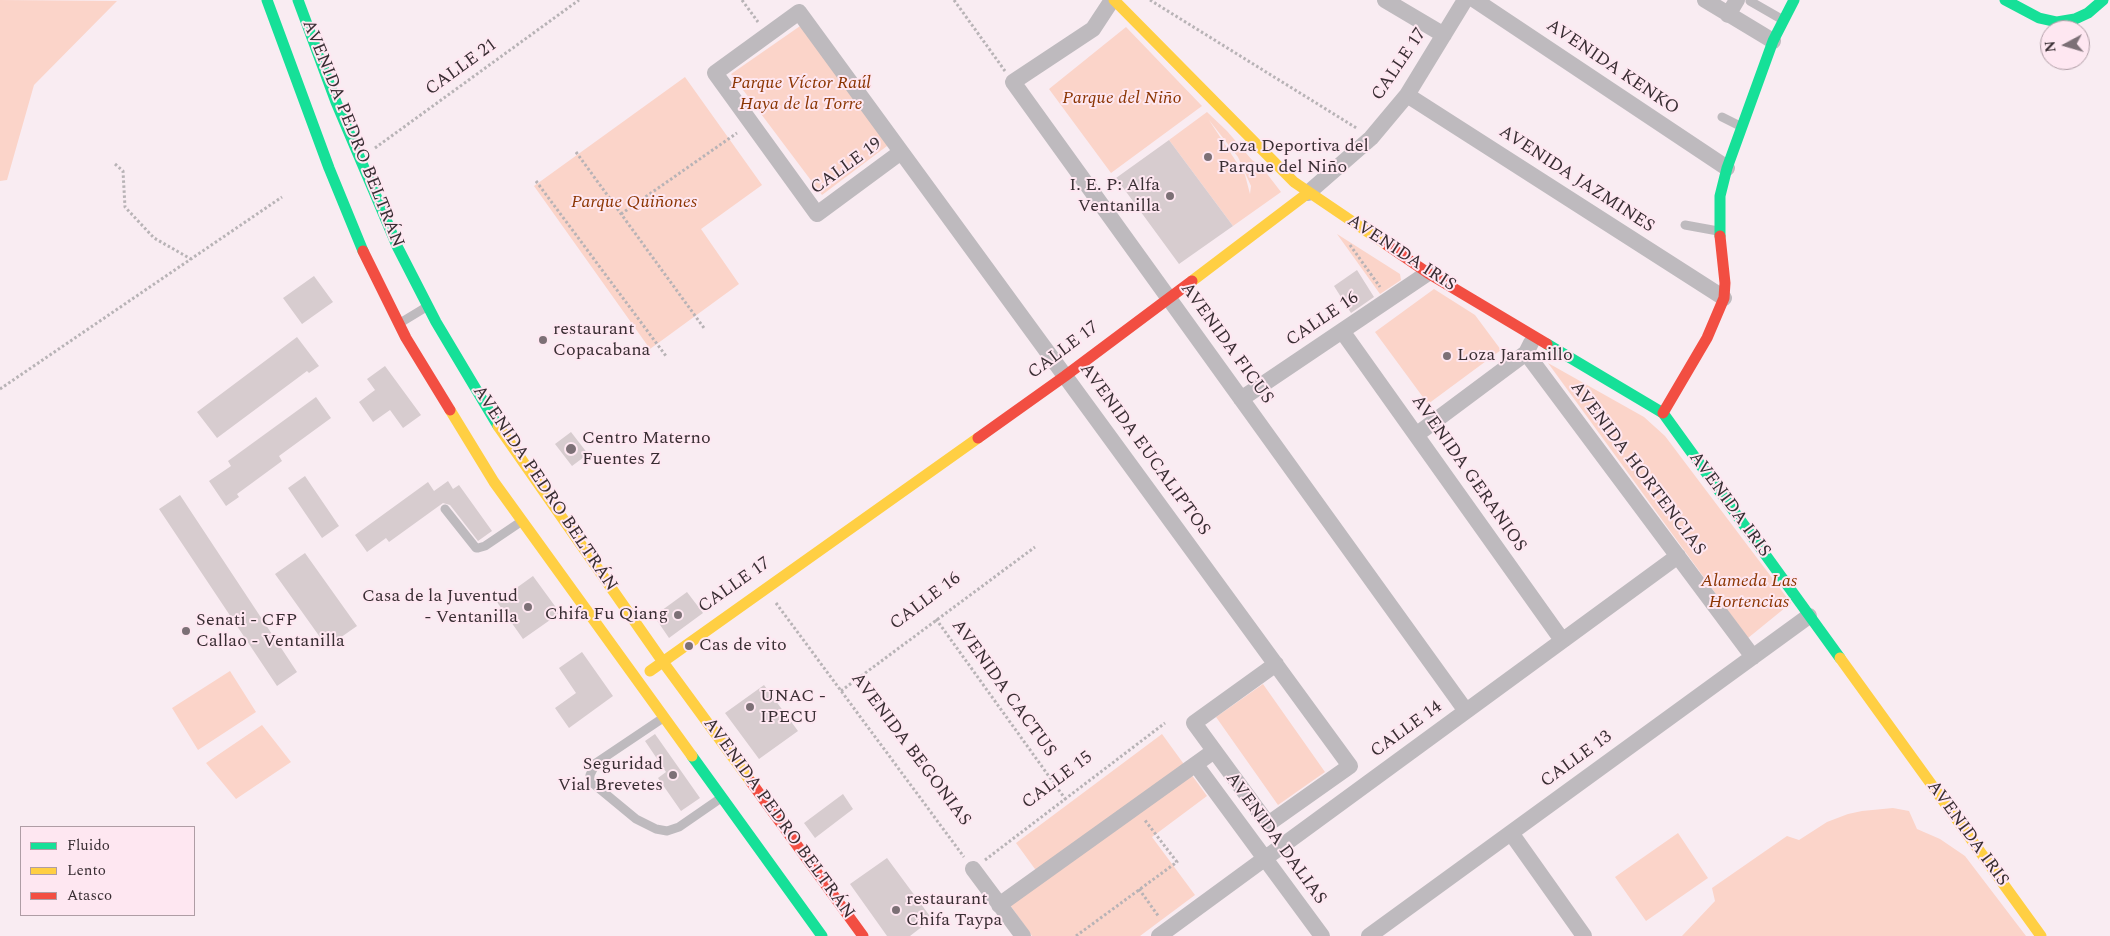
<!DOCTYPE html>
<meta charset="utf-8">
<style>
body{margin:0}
#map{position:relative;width:2110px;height:936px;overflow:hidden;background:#f9ecf2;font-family:Spectral,serif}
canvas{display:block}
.legend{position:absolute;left:20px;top:826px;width:175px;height:90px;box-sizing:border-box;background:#fee7f1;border:1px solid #af9da5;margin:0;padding:6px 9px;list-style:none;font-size:15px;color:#392e33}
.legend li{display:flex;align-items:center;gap:10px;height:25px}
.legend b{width:25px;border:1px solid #af9da5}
.north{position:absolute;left:2040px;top:20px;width:50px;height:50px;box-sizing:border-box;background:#fee7f1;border:1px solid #af9da5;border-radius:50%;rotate:264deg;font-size:14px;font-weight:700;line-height:20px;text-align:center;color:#392e33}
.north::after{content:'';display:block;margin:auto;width:18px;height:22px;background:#7c7076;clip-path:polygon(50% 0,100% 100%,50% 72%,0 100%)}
</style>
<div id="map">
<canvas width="2110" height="936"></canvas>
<ul class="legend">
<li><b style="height:6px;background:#16e098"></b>Fluido</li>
<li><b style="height:6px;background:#ffcf43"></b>Lento</li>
<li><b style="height:6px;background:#f24e42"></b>Atasco</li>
</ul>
<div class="north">N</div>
</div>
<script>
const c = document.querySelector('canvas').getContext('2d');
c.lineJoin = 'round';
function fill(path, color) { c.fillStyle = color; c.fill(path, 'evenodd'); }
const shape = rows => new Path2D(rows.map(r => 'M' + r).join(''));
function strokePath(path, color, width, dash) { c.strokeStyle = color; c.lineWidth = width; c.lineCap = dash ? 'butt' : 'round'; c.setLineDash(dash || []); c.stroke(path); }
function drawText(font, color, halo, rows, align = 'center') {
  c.font = font + ' Spectral,serif'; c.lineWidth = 4; c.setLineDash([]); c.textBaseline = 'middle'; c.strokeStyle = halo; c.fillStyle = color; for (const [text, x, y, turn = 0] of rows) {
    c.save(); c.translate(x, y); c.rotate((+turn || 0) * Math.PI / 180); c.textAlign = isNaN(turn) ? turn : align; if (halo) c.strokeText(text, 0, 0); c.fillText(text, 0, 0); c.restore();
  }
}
fill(shape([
 [0,0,117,1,34,85,7,180,0,181],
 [803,24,891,143,822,195,731,74],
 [1126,27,1202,106,1111,173,1049,89],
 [685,77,762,185,701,229,739,284,650,349,534,186],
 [1207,112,1227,131,1252,160,1261,166,1281,192,1233,226,1169,140],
 [1209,120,1238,157,1251,186,1250,194,1245,175],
 [1337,234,1400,274,1401,280,1380,294],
 [1434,289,1475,315,1501,350,1428,404,1375,332],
 [1548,363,1644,417,1665,436,1791,603,1748,638],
 [230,671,256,712,198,750,172,708],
 [1263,684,1325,772,1278,805,1216,717],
 [262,725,291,762,236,799,206,763],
 [1162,734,1207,796,1152,837,1195,895,1140,936,1032,936,1010,905,1043,880,1016,843],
 [1893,808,1909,811,1917,829,1940,839,1965,856,2026,936,1682,936,1715,901,1712,888,1787,836,1799,840,1827,822,1848,814,1862,811],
 [1678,833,1708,878,1646,921,1615,877]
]), '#fbd4c9');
fill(shape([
 [1169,140,1233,226,1179,264,1116,178],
 [1357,270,1374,297,1351,313,1334,286],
 [314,276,333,302,302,324,283,298],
 [297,337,319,366,309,373,307,371,217,438,197,412],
 [385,366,421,415,403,428,390,410,373,422,359,402,375,390,367,379],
 [316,397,331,418,279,456,282,461,237,494,239,497,226,506,209,481,231,466,228,461],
 [571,432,588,454,572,466,555,444],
 [305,476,339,526,322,538,288,488],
 [448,481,453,489,459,485,492,531,478,541,450,505,443,503,389,542,386,538,367,552,355,535,428,482,434,491],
 [180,495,297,672,277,686,159,509],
 [305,553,357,626,327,647,275,574],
 [533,576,560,613,523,639,497,602],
 [687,592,703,613,669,638,654,616],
 [582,652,613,696,569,728,555,708,576,693,559,668],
 [764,685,798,731,759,759,725,713],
 [655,734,700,798,681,811,658,778,666,772,645,741],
 [843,794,853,809,815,838,804,823],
 [887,858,932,919,910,936,887,936,850,884]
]), '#d7cccf');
strokePath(shape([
 [742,0,758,22],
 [954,0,1005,71],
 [1150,0,1358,129],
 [375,148,579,0],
 [576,152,704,328],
 [115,164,123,171,125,207,154,238,191,259],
 [536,181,666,356],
 [621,214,737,133],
 [1350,245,1380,287],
 [0,389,282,197],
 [776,603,964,857],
 [936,619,1066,800],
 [841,691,1035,547],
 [985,860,1165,723],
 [1139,889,1159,917],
 [1076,936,1177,862,1144,819]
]), '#b8b3b6', 3, [2.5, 2.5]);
strokePath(shape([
 [1750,1,1783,20],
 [1722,117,1742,127],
 [1685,225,1718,231],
 [400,323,428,306],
 [445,509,476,548,478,548,485,546,522,521],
 [663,718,596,763,590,775,590,781,636,819,656,829,667,831,679,827,721,798]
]), '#bebabe', 9);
strokePath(shape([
 [1112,0,1093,29,1013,82,1466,711],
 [1385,0,1444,35],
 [1475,0,1727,168],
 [1705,0,1773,41],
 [1728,15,1737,0],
 [1407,95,1724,298],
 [901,152,817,214,715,73,799,12,1350,766,1268,824,1194,723,1276,664],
 [1308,193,1371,138,1407,95,1465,0],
 [1342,331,1562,640],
 [1526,353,1753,657],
 [1241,399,1428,273],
 [1416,435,1526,353,1531,343],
 [1196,765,1322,936],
 [1511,833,1584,936],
 [973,869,1023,936],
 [999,905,1214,751],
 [1159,936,1678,556],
 [1369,936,1809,616]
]), '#bebabe', 16);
strokePath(shape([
 [267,0,329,168,363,251],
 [298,0,336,102,398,248,436,322,498,426],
 [2005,0,2039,18,2057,22,2075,19,2088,13,2103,0],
 [1720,236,1720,196,1727,168,1773,41,1794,0],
 [1547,344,1663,413,1840,658],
 [692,756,822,936]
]), '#16e098', 11);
strokePath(shape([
 [1114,0,1294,182,1387,245],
 [1192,281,1308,193],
 [450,410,494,482,692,756],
 [498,426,663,662,751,782],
 [1840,658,2041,936],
 [650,671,978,438]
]), '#ffcf43', 11);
strokePath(shape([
 [1387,245,1428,273,1547,344],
 [363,251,406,338,450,410],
 [1663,413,1707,338,1724,298,1725,283,1720,236],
 [978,438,1065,376,1192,281],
 [751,782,863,936]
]), '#f24e42', 11);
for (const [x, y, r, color] of [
 [1208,157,5,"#7c7076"],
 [1170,196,5,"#7c7076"],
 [543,340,5,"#7c7076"],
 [1447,356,5,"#7c7076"],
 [571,449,6,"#7c7076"],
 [528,607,5,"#7c7076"],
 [678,615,5,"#7c7076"],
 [186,631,5,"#7c7076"],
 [689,646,5,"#7c7076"],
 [750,707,5,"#7c7076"],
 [673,775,5,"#7c7076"],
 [896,910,5,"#7c7076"]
]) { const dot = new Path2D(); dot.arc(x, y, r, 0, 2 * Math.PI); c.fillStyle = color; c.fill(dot); strokePath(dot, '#fee7f1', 2); }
drawText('18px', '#392e33', '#fee7f1', [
 ["CALLE 17",1400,65,-56],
 ["CALLE 21",462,68,-36],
 ["AVENIDA KENKO",1612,68,34],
 ["AVENIDA PEDRO BELTRÁN",352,134,68],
 ["CALLE 19",847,167,-36],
 ["AVENIDA JAZMINES",1576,180,33],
 ["AVENIDA IRIS",1401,254,33],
 ["CALLE 16",1323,320,-34],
 ["AVENIDA FICUS",1226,344,54],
 ["CALLE 17",1064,351,-37],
 ["AVENIDA EUCALIPTOS",1144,450,54],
 ["AVENIDA HORTENCIAS",1637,469,53],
 ["AVENIDA GERANIOS",1468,474,55],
 ["AVENIDA PEDRO BELTRÁN",544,489,56],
 ["AVENIDA IRIS",1729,505,54],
 ["CALLE 17",735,586,-35],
 ["CALLE 16",926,602,-37],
 ["AVENIDA CACTUS",1003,689,54],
 ["CALLE 14",1407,730,-36],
 ["AVENIDA BEGONIAS",910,750,53],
 ["CALLE 13",1577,760,-36],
 ["CALLE 15",1058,781,-37],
 ["AVENIDA PEDRO BELTRÁN",778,819,54],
 ["AVENIDA IRIS",1967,834,54],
 ["AVENIDA DALIAS",1275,839,54]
]);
drawText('italic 18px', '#8b3502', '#fee7f1', [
 ["Parque Víctor Raúl",801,84],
 ["Haya de la Torre",801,105],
 ["Parque del Niño",1122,99],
 ["Parque Quiñones",634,203],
 ["Alameda Las",1749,582],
 ["Hortencias",1749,603]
]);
drawText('18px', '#392e33', '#fee7f1', [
 ["Loza Deportiva del",1218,147],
 ["Parque del Niño",1218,168],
 ["I. E. P: Alfa",1160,186,"right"],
 ["Ventanilla",1160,207,"right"],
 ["restaurant",553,330],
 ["Copacabana",553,351],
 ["Loza Jaramillo",1457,356],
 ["Centro Materno",582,439],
 ["Fuentes Z",582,460],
 ["Casa de la Juventud",518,597,"right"],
 ["- Ventanilla",518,618,"right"],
 ["Chifa Fu Qiang",668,615,"right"],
 ["Senati - CFP",196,621],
 ["Callao - Ventanilla",196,642],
 ["Cas de vito",699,646],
 ["UNAC -",760,697],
 ["IPECU",760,718],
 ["Seguridad",663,765,"right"],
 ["Vial Brevetes",663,786,"right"],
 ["restaurant",906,900],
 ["Chifa Taypa",906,921]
], 'left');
</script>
